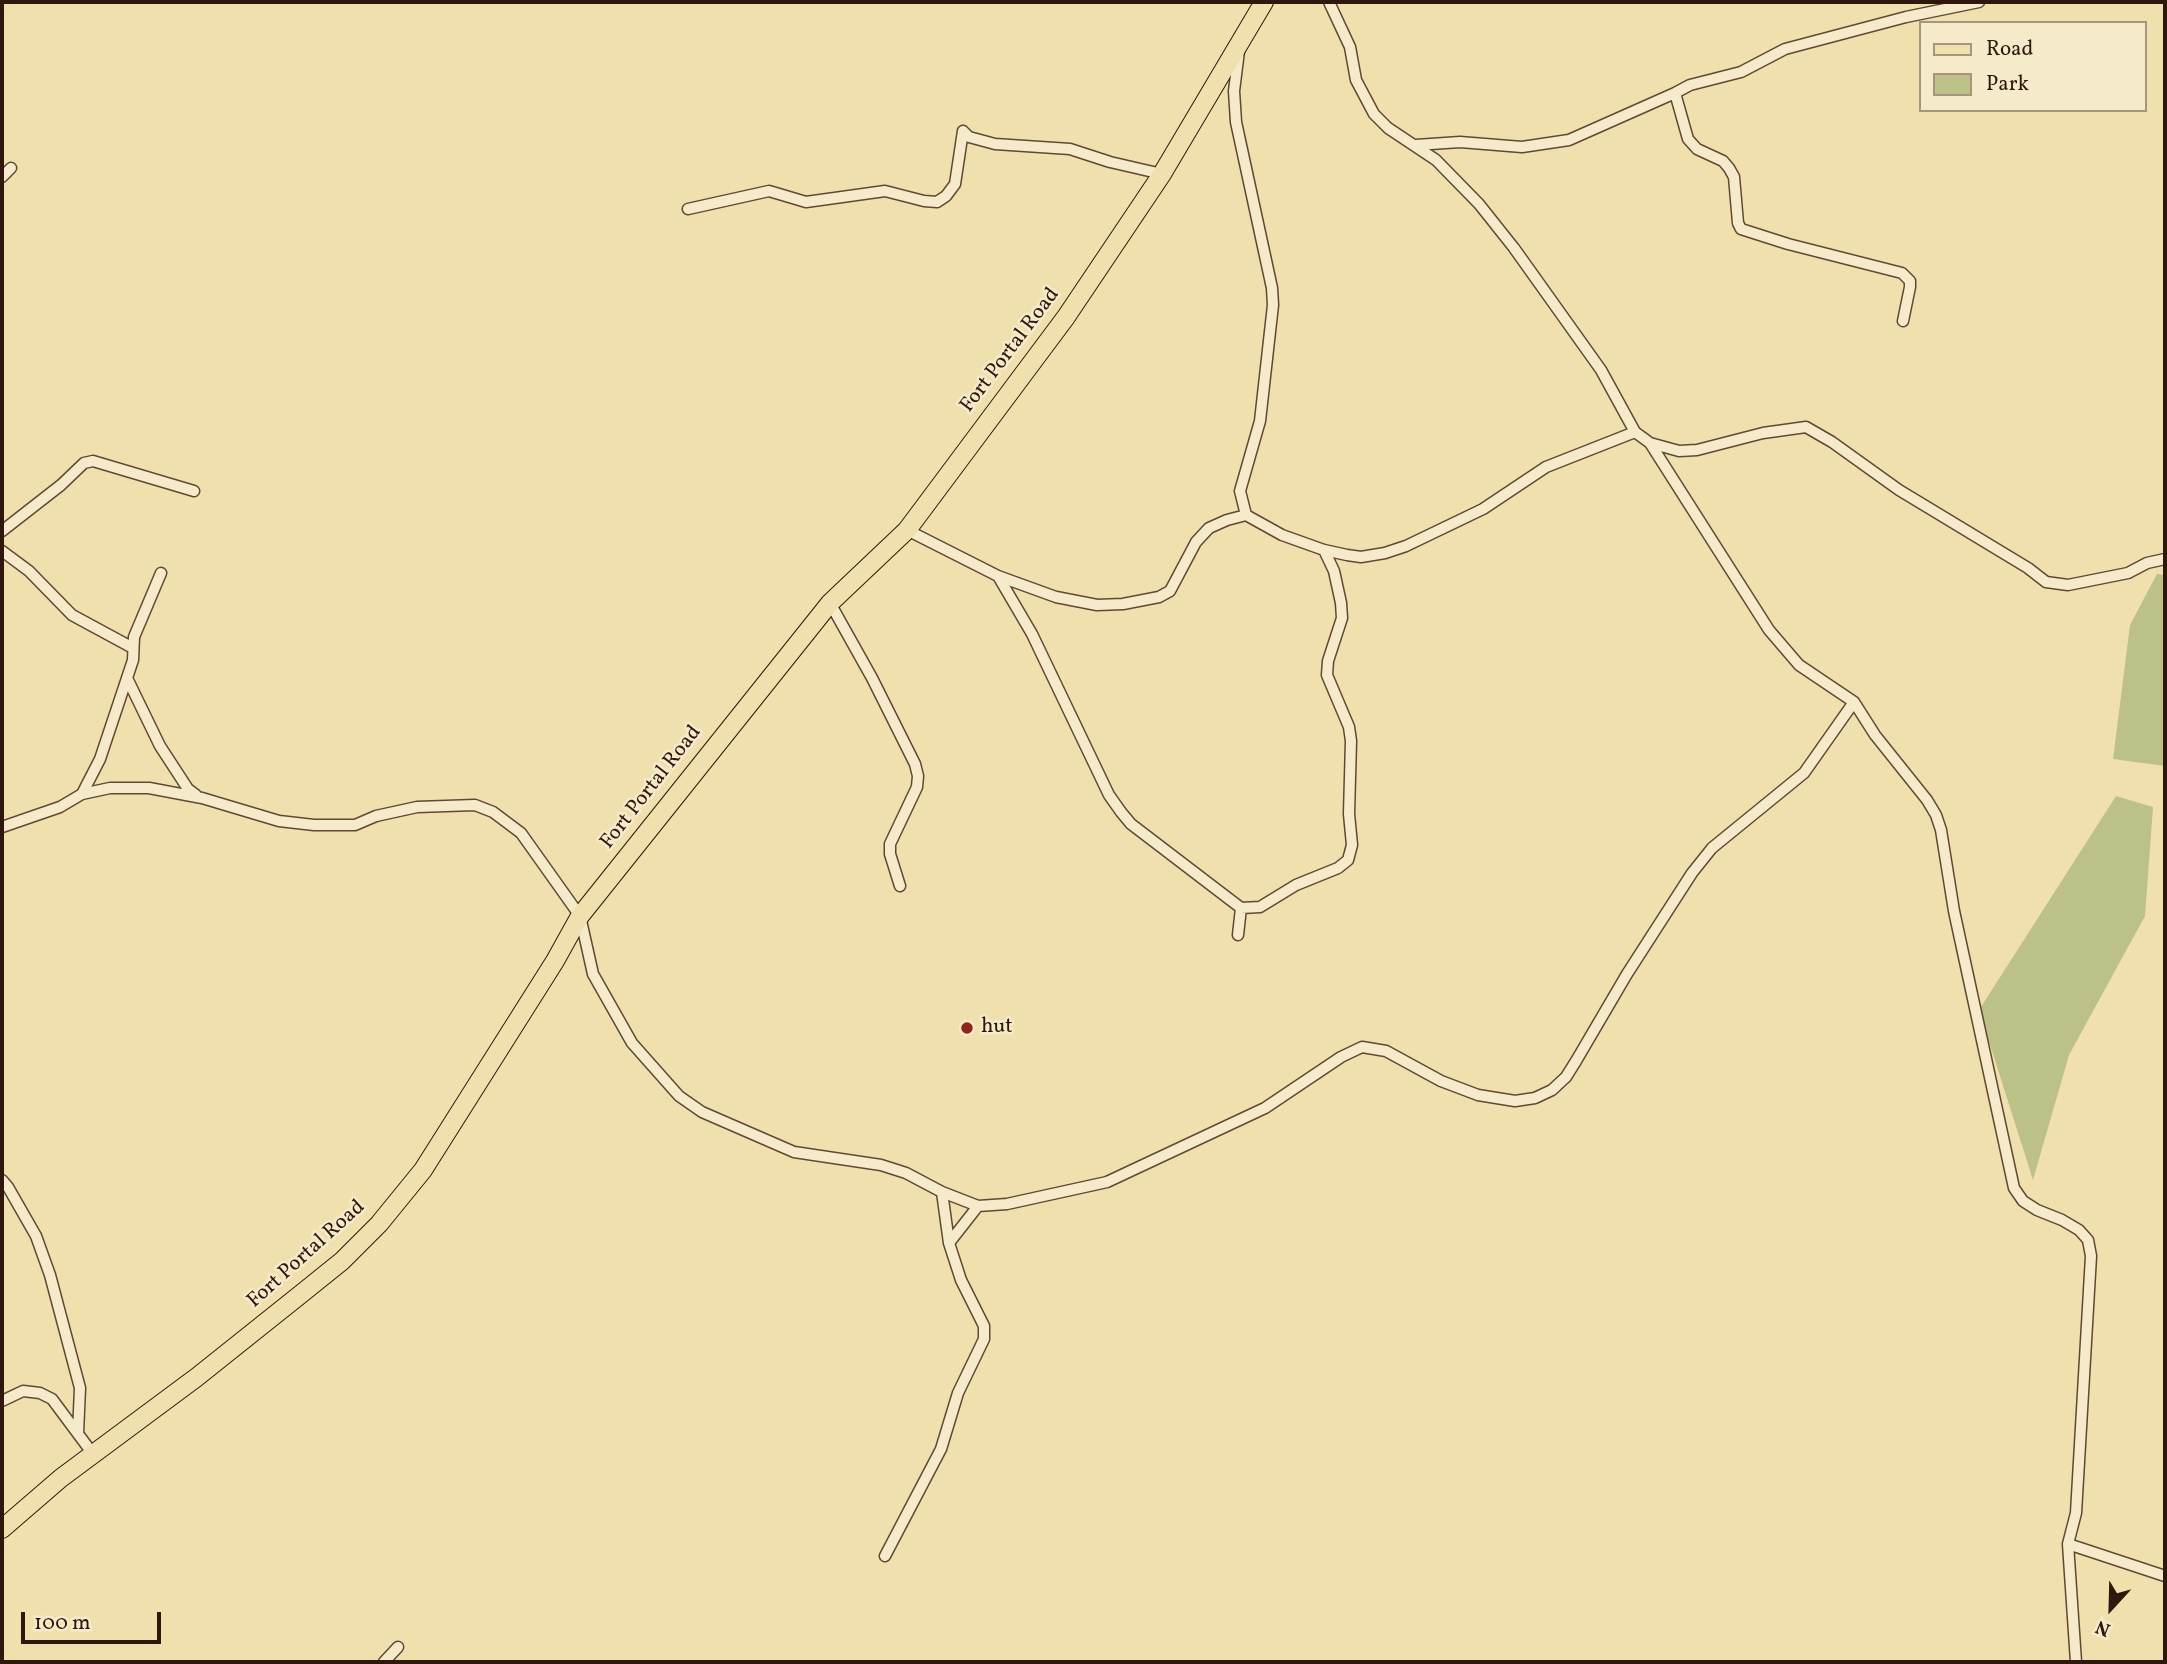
<!DOCTYPE html>
<style>
body{margin:0}
#map{position:relative;width:2167px;height:1664px;overflow:hidden;background:#f0e0ad;font-family:Vollkorn,serif}
canvas{display:block}
.frame{position:absolute;inset:0;border:4px solid #2f170c;pointer-events:none}
.legend{position:absolute;left:1919px;top:21px;width:228px;height:91px;box-sizing:border-box;background:#f5ebca;border:2px solid #a6967e;margin:0;padding:9px 12px;list-style:none;font-size:21px;color:#2f170c}
.legend li{display:flex;align-items:center;gap:14px;height:35px}
.legend b{width:35px;border:2px solid #a6967e}
.north{position:absolute;left:2076px;top:1573px;width:70px;height:70px;-webkit-text-stroke:5px #f5ebca;paint-order:stroke;rotate:202deg;font-size:19px;font-weight:700;line-height:28px;text-align:center;color:#2f170c}
.north::after{content:'';display:block;margin:auto;width:24px;height:32px;background:#2f170c;clip-path:polygon(50% 0,100% 100%,50% 72%,0 100%)}
.scale{position:absolute;left:21px;top:1612px;width:140px;height:32px;box-sizing:border-box;border:4px solid #2f170c;border-top:0;padding-left:9px;font-size:21px;line-height:24px;white-space:nowrap;color:#2f170c;-webkit-text-stroke:5px #f5ebca;paint-order:stroke}
</style>
<div id="map">
<canvas width="2167" height="1664"></canvas>
<div class="frame"></div>
<ul class="legend">
<li><b style="height:9px;background:#f0e0ad"></b>Road</li>
<li><b style="height:19px;background:#bcc188"></b>Park</li>
</ul>
<div class="north">N</div>
<div class="scale">100 m</div>
</div>
<script>
const c = document.querySelector('canvas').getContext('2d');
c.lineJoin = 'round';
function fill(path, color) { c.fillStyle = color; c.fill(path, 'evenodd'); }
const shape = rows => new Path2D(rows.map(r => 'M' + r).join(''));
function strokePath(path, color, width, dash) { c.strokeStyle = color; c.lineWidth = width; c.lineCap = dash ? 'butt' : 'round'; c.setLineDash(dash || []); c.stroke(path); }
function drawText(font, color, halo, rows, align = 'center') {
  c.font = font + ' Vollkorn,serif'; c.lineWidth = 5; c.setLineDash([]); c.textBaseline = 'middle'; c.strokeStyle = halo; c.fillStyle = color; for (const [text, x, y, turn = 0] of rows) {
    c.save(); c.translate(x, y); c.rotate((+turn || 0) * Math.PI / 180); c.textAlign = isNaN(turn) ? turn : align; if (halo) c.strokeText(text, 0, 0); c.fillText(text, 0, 0); c.restore();
  }
}
fill(shape([
 [2157,574,2165,575,2165,766,2113,759,2130,625],
 [2116,796,2153,807,2145,916,2069,1055,2033,1180,1979,1010]
]), '#bcc188');
const street = shape([
 [1329,2,1350,47,1356,80,1374,114,1388,128,1436,160,1479,204,1514,248,1601,370,1635,432,1650,443,1769,630,1799,665,1854,702,1875,735,1927,800,1936,815,1941,830,1954,911,2014,1188,2023,1201,2037,1210,2062,1220,2079,1230,2088,1240,2091,1256,2076,1513,2068,1544,2076,1662],
 [1239,51,1234,91,1236,122,1272,288,1273,305,1260,421,1240,491,1246,515],
 [1675,93,1688,139,1697,149,1723,161,1729,168,1734,177,1738,223,1741,229,1788,244,1902,273,1910,281,1910,287,1903,321],
 [963,131,969,137,995,144,1070,149,1110,162,1162,174],
 [1416,145,1460,142,1522,147,1569,140,1675,93,1690,85,1741,72,1785,49,1906,17,1979,2],
 [2,177,11,168],
 [688,209,769,191,806,202,885,191,924,201,937,202,946,196,955,184,963,131],
 [1650,443,1679,451,1697,450,1763,433,1806,427,1832,442,1899,490,2028,568,2046,582,2068,585,2128,573,2147,563,2165,559],
 [907,530,998,576,1056,597,1097,605,1123,604,1159,597,1170,591,1196,542,1209,528,1227,520,1246,515,1282,535,1324,550,1347,555,1361,557,1385,553,1406,546,1483,509,1546,467,1635,432],
 [2,531,61,485,84,463,93,461,194,491],
 [2,551,29,571,72,615,133,648],
 [998,576,1032,634,1109,795,1121,812,1131,824,1241,908],
 [830,603,872,678,915,764,918,776,917,787,890,844,890,854,900,886],
 [127,678,160,746,188,789,196,795],
 [82,794,100,759,133,660,134,637,161,573],
 [2,827,60,807,82,794,110,788,149,788,202,798,279,821,314,825,355,825,376,816,417,807,475,805,493,812,521,833,580,916,593,974,632,1043,679,1096,702,1112,794,1152,881,1165,906,1173,942,1192,978,1206,1007,1204,1107,1182,1265,1108,1341,1057,1362,1047,1386,1051,1441,1081,1478,1095,1515,1101,1535,1098,1552,1090,1566,1077,1576,1061,1627,974,1692,873,1712,848,1804,773,1854,702],
 [1238,935,1241,908,1260,907,1296,885,1338,868,1348,860,1352,845,1349,814,1351,741,1349,727,1327,675,1328,661,1342,618,1341,603,1334,571,1324,550],
 [2,1180,8,1187,36,1236,50,1275,80,1388,78,1434],
 [949,1243,978,1206],
 [2,1401,23,1391,40,1393,52,1399,93,1454],
 [2068,1544,2165,1576],
 [885,1556,941,1449,958,1393,984,1339,984,1326,961,1280,949,1243,942,1192],
 [384,1662,398,1647]
]);
const primary = shape([
 [2,1529,61,1478,197,1377,301,1294,342,1261,379,1224,423,1170,555,961,580,916,830,603,907,530,1066,317,1162,174,1264,2]
]);
strokePath(street, '#5f4934', 13);
strokePath(primary, '#2f170c', 20);
strokePath(street, '#f5ebca', 10);
strokePath(primary, '#f0e0ad', 18);
for (const [x, y, r, color] of [
 [967,1028,7,"#8f2418"]
]) { const dot = new Path2D(); dot.arc(x, y, r, 0, 2 * Math.PI); c.fillStyle = color; c.fill(dot); strokePath(dot, '#f5ebca', 2.5); }
drawText('21px', '#2f170c', '#f5ebca', [
 ["Fort Portal Road",1011,351,-53],
 ["Fort Portal Road",652,788,-52],
 ["Fort Portal Road",307,1255,-42]
]);
drawText('21px', '#2f170c', '#f5ebca', [
 ["hut",981,1028]
], 'left');
</script>
